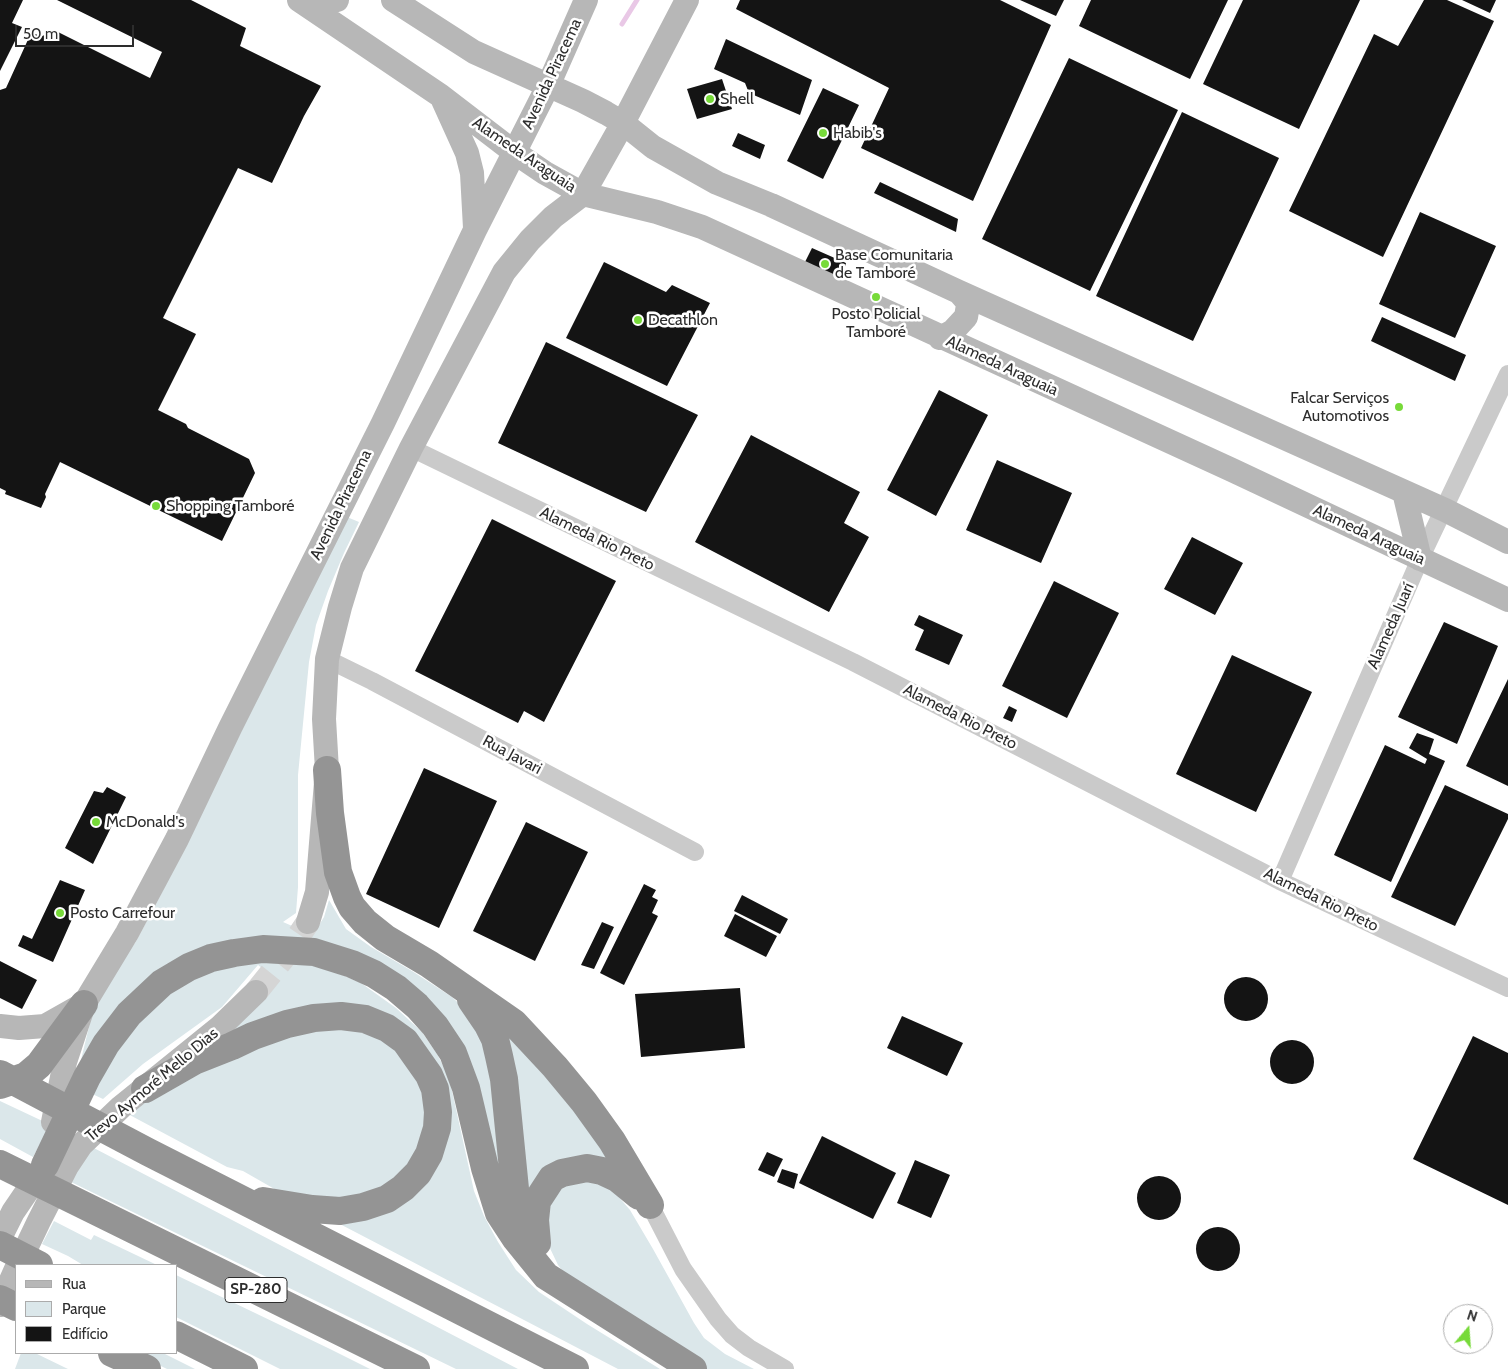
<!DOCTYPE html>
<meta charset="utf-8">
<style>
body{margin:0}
#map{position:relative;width:1508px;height:1369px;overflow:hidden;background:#fff;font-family:Cabin,sans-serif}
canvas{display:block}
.legend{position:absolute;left:15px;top:1264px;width:162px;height:90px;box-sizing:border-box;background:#fff;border:1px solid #ababab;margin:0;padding:6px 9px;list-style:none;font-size:15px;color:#2d2d2d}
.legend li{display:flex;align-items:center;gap:10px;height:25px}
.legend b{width:25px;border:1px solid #ababab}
.north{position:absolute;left:1443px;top:1304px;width:50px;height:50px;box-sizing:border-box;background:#fff;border:1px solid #ababab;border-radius:50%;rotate:18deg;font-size:14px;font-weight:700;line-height:20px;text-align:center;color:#2d2d2d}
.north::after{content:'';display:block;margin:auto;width:18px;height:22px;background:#77da39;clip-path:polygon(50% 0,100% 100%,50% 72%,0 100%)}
.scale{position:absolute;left:15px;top:25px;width:119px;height:22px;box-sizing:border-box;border:2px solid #2d2d2d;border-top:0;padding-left:6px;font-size:15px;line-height:18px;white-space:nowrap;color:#2d2d2d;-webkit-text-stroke:4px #fff;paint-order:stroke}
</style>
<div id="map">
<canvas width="1508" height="1369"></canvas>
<ul class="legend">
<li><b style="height:6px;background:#b7b7b7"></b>Rua</li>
<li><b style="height:14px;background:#dbe7ea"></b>Parque</li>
<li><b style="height:14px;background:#141414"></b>Edifício</li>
</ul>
<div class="north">N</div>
<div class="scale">50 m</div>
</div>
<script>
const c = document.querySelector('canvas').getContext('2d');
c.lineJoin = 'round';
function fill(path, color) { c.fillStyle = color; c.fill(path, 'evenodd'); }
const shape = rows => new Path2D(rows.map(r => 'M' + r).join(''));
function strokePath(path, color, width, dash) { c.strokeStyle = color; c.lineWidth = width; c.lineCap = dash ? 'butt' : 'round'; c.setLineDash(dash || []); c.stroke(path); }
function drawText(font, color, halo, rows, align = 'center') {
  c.font = font + ' Cabin,sans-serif'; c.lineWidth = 5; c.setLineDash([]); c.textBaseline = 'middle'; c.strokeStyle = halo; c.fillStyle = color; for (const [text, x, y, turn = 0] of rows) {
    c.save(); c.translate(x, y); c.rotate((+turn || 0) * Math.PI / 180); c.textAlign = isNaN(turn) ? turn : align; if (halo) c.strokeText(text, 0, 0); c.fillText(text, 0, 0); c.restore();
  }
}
fill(shape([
 [347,517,359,522,344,553,328,591,316,625,309,662,298,775,298,887,296,913,283,922,313,935,324,917,329,900,346,929,371,947,412,971,452,997,471,1015,496,1067,500,1182,472,1087,400,983,220,946,78,1072,97,994,135,943,155,906],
 [252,960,299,963,328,969,361,983,396,1008,422,1032,437,1054,449,1077,474,1191,484,1216,498,1242,516,1270,539,1292,587,1324,660,1369,618,1369,336,1222,368,1215,442,1123,392,1022,229,1033,278,981,258,965,222,1007,143,1064,103,1099,88,1092,143,1011,200,973],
 [498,1023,522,1047,607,1149,608,1159,528,1198],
 [299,1026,368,1028,397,1045,426,1094,427,1120,419,1151,405,1173,381,1193,330,1203,278,1191,243,1171,227,1167,126,1113,153,1093],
 [0,1101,51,1125,33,1157,0,1139],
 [90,1146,518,1369,456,1369,71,1182],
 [572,1175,611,1188,630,1210,653,1249,694,1323,704,1338,725,1354,754,1369,706,1369,573,1285,558,1265,547,1242,544,1206],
 [54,1221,91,1240,94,1235,157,1265,83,1265,68,1256,42,1244],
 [176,1275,330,1349,370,1369,280,1369,176,1317],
 [21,1353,35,1353,68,1369,15,1369],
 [134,1353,163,1353,195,1369,167,1369]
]), '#dbe7ea');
strokePath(shape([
 [622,24,637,0]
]), '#e9c8e6', 5);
fill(shape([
 [0,0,23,0,12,23,22,27,0,71],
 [57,0,191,0,246,28,240,46,321,86,304,116,272,183,238,168,163,318,196,334,158,410,186,424,188,428,249,459,255,473,222,541,60,462,45,494,46,497,41,508,5,494,6,491,0,488,0,90,6,88,31,33,42,36,56,31,150,78,162,52],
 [740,0,1000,0,1051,25,973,201,861,148,889,88,736,9],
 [1020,0,1064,0,1056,16],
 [1091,0,1228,0,1190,79,1079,26],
 [1243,0,1360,0,1299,129,1203,84],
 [1424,0,1447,0,1494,21,1383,257,1289,211,1374,34,1398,46],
 [1462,0,1496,0,1490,13],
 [726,39,812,80,800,115,749,93,745,83,714,69],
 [1069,58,1178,110,1090,291,982,239],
 [722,79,732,109,697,119,687,89],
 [823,88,859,105,823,179,787,161],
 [1182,112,1279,158,1193,341,1096,296],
 [738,133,765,145,760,159,732,146],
 [880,182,958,219,956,232,874,193],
 [1420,212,1496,246,1455,338,1379,304],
 [812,248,846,263,843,274,836,279,804,264],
 [604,262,666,292,672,285,710,303,667,386,566,338],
 [1382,317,1466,355,1455,381,1371,341],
 [546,342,698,415,646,512,498,443],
 [939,390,988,415,936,516,887,490],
 [751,435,860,492,844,523,869,537,829,612,695,542],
 [997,460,1072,493,1041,563,966,530],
 [492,519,616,581,544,722,524,711,518,723,415,671],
 [1192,537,1243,563,1215,615,1164,589],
 [1054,581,1119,613,1067,718,1002,686],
 [919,615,963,635,949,665,915,650,924,630,914,625],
 [1444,622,1498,646,1457,744,1398,717],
 [1232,655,1312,692,1256,812,1176,774],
 [1508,679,1508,786,1466,766],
 [1009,706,1017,710,1012,722,1003,718],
 [1417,733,1434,739,1429,754,1445,761,1391,882,1334,855,1385,745,1425,764,1427,759,1409,748],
 [424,768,497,801,439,928,366,894],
 [1445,785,1508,814,1508,819,1455,926,1391,897],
 [107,787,126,797,93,864,65,848,94,791,103,793],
 [526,822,588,852,535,961,473,931],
 [60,880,85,890,53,962,18,946,23,935,32,939],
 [644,884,656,890,652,897,658,900,652,913,658,916,624,985,600,973],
 [742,895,788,919,780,934,734,911],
 [735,914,777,936,766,957,724,936],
 [602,922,614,927,594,969,581,965],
 [0,961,37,980,22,1009,0,998],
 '1224 999a22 22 0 1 1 44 0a22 22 0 1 1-44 0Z',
 [740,988,745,1048,641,1057,635,994],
 [902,1016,963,1043,947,1076,887,1048],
 [1473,1036,1508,1053,1508,1205,1413,1159],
 '1270 1062a22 22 0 1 1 44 0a22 22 0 1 1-44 0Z',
 [822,1136,896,1173,873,1219,799,1183],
 [767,1152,783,1159,774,1177,758,1170],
 [915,1160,950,1175,931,1218,897,1203],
 [782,1169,798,1174,794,1189,777,1182],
 '1137 1198a22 22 0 1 1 44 0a22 22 0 1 1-44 0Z',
 '1196 1249a22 22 0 1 1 44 0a22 22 0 1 1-44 0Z'
]), '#141414');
strokePath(shape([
 [256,992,285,956,308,922]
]), '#d5d5d5', 24, [24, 12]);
strokePath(shape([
 [411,448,853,662,1280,881,1508,988],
 [327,659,372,681,695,852],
 [1280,881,1420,559,1508,374],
 [650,1205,683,1269,718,1319,732,1335,749,1348,785,1369]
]), '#cacaca', 18);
strokePath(shape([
 [299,0,441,96,514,152,545,173,583,194,657,212,702,227,1232,470,1508,600],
 [304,0,328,2,337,0],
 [393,0,474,52,583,101,606,113,623,123,653,147,717,183,771,205,959,292,1445,510,1508,542],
 [443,100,467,153,472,173,475,228],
 [940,338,953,331,966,317,968,305,966,300,959,292],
 [1404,492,1420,559],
 [308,922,317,892,327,770,324,719,327,659,340,607,352,568,411,448,504,272,530,240,553,217,583,194,623,123,687,0],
 [0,1026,19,1028,45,1026,84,1004],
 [53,1122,65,1062,84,1004,127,933,177,839,230,728,383,423,475,230,548,86,586,0],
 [0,1238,13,1212,45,1165],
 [18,1265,39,1221,67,1166,81,1145,121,1107,220,1027,256,992],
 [0,1305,16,1269]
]), '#b7b7b7', 24);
strokePath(shape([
 [327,770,330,813,338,872,347,897,352,907,365,922,385,938,429,964,514,1023,555,1067,584,1102,612,1141,650,1205],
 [471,1000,488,1025,495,1039,499,1056,504,1079,516,1199,526,1242],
 [0,1074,148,1152,575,1369],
 [0,1085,26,1076,39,1065,84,1004],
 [145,1089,194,1061,232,1046,253,1036,287,1024,314,1018,341,1016,365,1019,387,1028,405,1041,429,1075,435,1089,438,1112,437,1128,429,1154,418,1173,403,1188,387,1199,363,1207,340,1211,312,1209,263,1201],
 [0,1164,416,1369],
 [45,1165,87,1077,106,1044,129,1014,162,983,189,967,211,958,234,953,263,949,314,952,352,964,374,974,396,988,417,1006,435,1026,453,1053,466,1088,485,1168,499,1213,516,1239,546,1276,693,1369],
 [537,1243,535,1220,537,1201,552,1178,562,1173,587,1168,602,1171,617,1178,639,1196],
 [0,1245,39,1265],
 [0,1299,16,1307],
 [176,1335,244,1369],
 [112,1353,147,1369]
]), '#949494', 28);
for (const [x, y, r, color] of [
 [710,99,5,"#77da39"],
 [823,133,5,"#77da39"],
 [825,264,5,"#77da39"],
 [876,297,5,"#77da39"],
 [638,320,5,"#77da39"],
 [1399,407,5,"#77da39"],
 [156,506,5,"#77da39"],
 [96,822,5,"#77da39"],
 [60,913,5,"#77da39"]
]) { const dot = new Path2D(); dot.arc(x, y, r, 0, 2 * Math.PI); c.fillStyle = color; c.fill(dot); strokePath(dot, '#fff', 2); }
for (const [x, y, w] of [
 [256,1290,62]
]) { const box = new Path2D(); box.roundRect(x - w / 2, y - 12.5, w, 25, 4); c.fillStyle = '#fff'; c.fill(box); strokePath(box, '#2d2d2d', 1); }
drawText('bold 15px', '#2d2d2d', null, [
 ["SP-280",256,1290]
]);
drawText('16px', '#2d2d2d', '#fff', [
 ["Avenida Piracema",552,74,-65],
 ["Alameda Araguaia",524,155,34],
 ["Alameda Araguaia",1002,366,25],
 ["Avenida Piracema",341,505,-64],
 ["Alameda Araguaia",1369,535,25],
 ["Alameda Rio Preto",597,539,26],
 ["Alameda Juarí",1391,626,-66],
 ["Alameda Rio Preto",960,717,27],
 ["Rua Javari",512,755,28],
 ["Alameda Rio Preto",1321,900,26],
 ["Trevo Aymoré Mello Dias",152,1085,-40]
]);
drawText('16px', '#2d2d2d', '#fff', [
 ["Shell",720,99],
 ["Habib's",833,133],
 ["Base Comunitaria",835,255],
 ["de Tamboré",835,273],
 ["Posto Policial",876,314,"center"],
 ["Tamboré",876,332,"center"],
 ["Decathlon",648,320],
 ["Falcar Serviços",1389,398,"right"],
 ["Automotivos",1389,416,"right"],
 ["Shopping Tamboré",166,506],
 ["McDonald's",106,822],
 ["Posto Carrefour",70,913]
], 'left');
</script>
